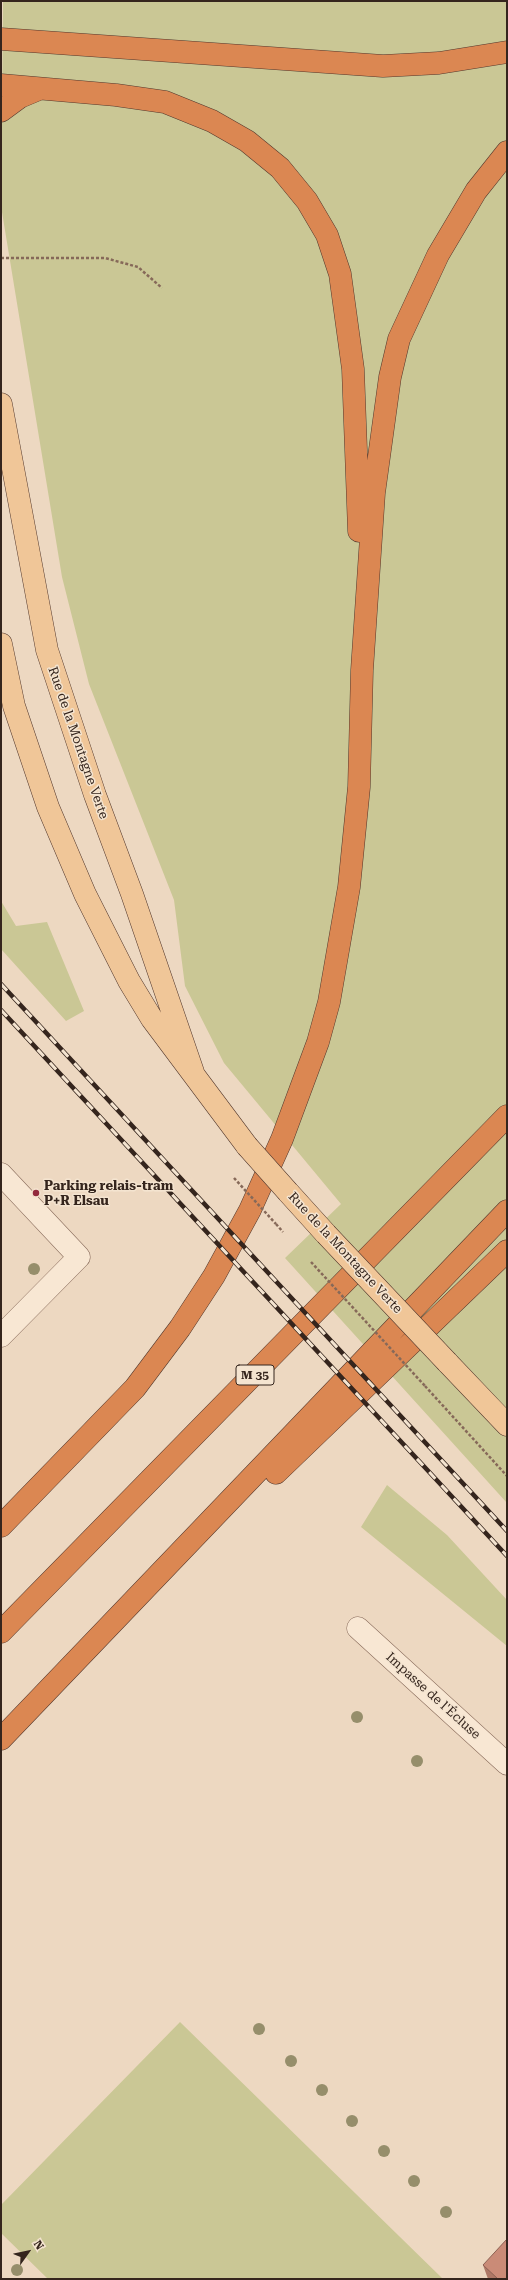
<!DOCTYPE html>
<meta charset="utf-8">
<style>
body{margin:0}
#map{position:relative;width:508px;height:2280px;overflow:hidden;background:#edd8c1;font-family:"Roboto Serif",serif}
canvas{display:block}
.frame{position:absolute;inset:0;border:2px solid #35251d;pointer-events:none}
.north{position:absolute;left:8px;top:2232px;width:40px;height:40px;-webkit-text-stroke:3px #f4e4d0;paint-order:stroke;rotate:57deg;font-size:11px;font-weight:700;line-height:16px;text-align:center;color:#35251d}
.north::after{content:'';display:block;margin:auto;width:14px;height:18px;background:#35251d;clip-path:polygon(50% 0,100% 100%,50% 72%,0 100%)}
</style>
<div id="map">
<canvas width="508" height="2280"></canvas>
<div class="frame"></div>
<div class="north">N</div>
</div>
<script>
const c = document.querySelector('canvas').getContext('2d');
c.lineJoin = 'round';
function fill(path, color) { c.fillStyle = color; c.fill(path, 'evenodd'); }
const shape = rows => new Path2D(rows.map(r => 'M' + r).join(''));
function strokePath(path, color, width, dash) { c.strokeStyle = color; c.lineWidth = width; c.lineCap = dash ? 'butt' : 'round'; c.setLineDash(dash || []); c.stroke(path); }
function drawText(font, color, halo, rows, align = 'center') {
  c.font = font + ' "Roboto Serif",serif'; c.lineWidth = 3; c.setLineDash([]); c.textBaseline = 'middle'; c.strokeStyle = halo; c.fillStyle = color; for (const [text, x, y, turn = 0] of rows) {
    c.save(); c.translate(x, y); c.rotate((+turn || 0) * Math.PI / 180); c.textAlign = isNaN(turn) ? turn : align; if (halo) c.strokeText(text, 0, 0); c.fillText(text, 0, 0); c.restore();
  }
}
fill(shape([
 [3,1,507,1,507,1503,285,1258,341,1204,224,1063,185,986,174,900,89,684,62,577,1,206],
 [1,901,16,926,47,922,84,1011,66,1021,1,949],
 [387,1485,447,1535,507,1600,507,1646,361,1527],
 [180,2022,443,2279,48,2279,1,2233,1,2205]
]), '#cac795');
const minor = shape([
 [1,1174,79,1257,1,1336],
 [358,1628,507,1764]
]);
const major = shape([
 [1,404,47,650,95,795,132,894,193,1072],
 [1,644,14,706,48,807,85,894,129,981,152,1019,247,1146],
 [288,1192,326,1234],
 [447,1362,507,1425]
]);
const highway = shape([
 [1,39,383,66,439,63,507,52],
 [1,85,116,95,165,102,212,121,247,141,280,168,307,201,327,235,340,274,353,369,359,531],
 [1,111,20,97,39,89],
 [276,1473,507,1251],
 [1,1526,135,1388,180,1328,214,1276,250,1210,282,1139,318,1042,329,1002,349,887,359,787,362,670,374,493,390,377,399,339,438,255,476,191,507,152],
 [1,1632,507,1116],
 [1,1739,507,1211]
]);
strokePath(minor, '#866959', 23);
strokePath(major, '#53382d', 23);
strokePath(highway, '#53382d', 23);
strokePath(shape([
 [1,258,105,258,138,267,162,288],
 [276,1224,283,1232],
 [425,1386,507,1476]
]), '#866959', 2.5, [3, 2]);
strokePath(minor, '#f8e7d3', 22);
strokePath(major, '#f0c698', 22);
strokePath(highway, '#db8752', 22);
const rail = shape([
 [1,984,507,1531],
 [1,1010,507,1556]
]);
strokePath(rail, '#35251d', 4.5);
strokePath(rail, '#f4e4d0', 3, [9]);
const majorBridge = shape([
 [247,1146,288,1192],
 [326,1234,447,1362]
]);
strokePath(majorBridge, '#53382d', 23, []);
strokePath(shape([
 [234,1178,276,1224],
 [311,1262,425,1386]
]), '#866959', 2.5, [3, 2]);
strokePath(majorBridge, '#f0c698', 22);
c.fillStyle = '#968e6b';
for (const [x, y] of [
 [34,1269],
 [357,1717],
 [417,1761],
 [259,2029],
 [291,2061],
 [322,2090],
 [352,2121],
 [384,2151],
 [414,2181],
 [446,2212],
 [17,2270]
]) { c.beginPath(); c.arc(x, y, 6, 0, 2 * Math.PI); c.fill(); }
fill(shape([
 [483,2265,507,2279,488,2279]
]), '#ae7866');
const building = shape([
 [507,2239,507,2279,498,2279,483,2265,507,2239]
]);
fill(building, '#ca8b77');
strokePath(building, '#8d6153', 1);
for (const [x, y, r, color] of [
 [36,1193,4,"#932a3d"]
]) { const dot = new Path2D(); dot.arc(x, y, r, 0, 2 * Math.PI); c.fillStyle = color; c.fill(dot); strokePath(dot, '#f4e4d0', 1.5); }
for (const [x, y, w] of [
 [255,1375,38]
]) { const box = new Path2D(); box.roundRect(x - w / 2, y - 10, w, 20, 3); c.fillStyle = '#f4e4d0'; c.fill(box); strokePath(box, '#35251d', 1); }
drawText('bold 12px', '#35251d', null, [
 ["M 35",255,1375]
]);
drawText('13px', '#35251d', '#f4e4d0', [
 ["Rue de la Montagne Verte",78,743,71],
 ["Rue de la Montagne Verte",345,1253,47],
 ["Impasse de l'Écluse",433,1696,42]
]);
drawText('bold 13px', '#35251d', '#f4e4d0', [
 ["Parking relais-tram",44,1186],
 ["P+R Elsau",44,1201]
], 'left');
</script>
